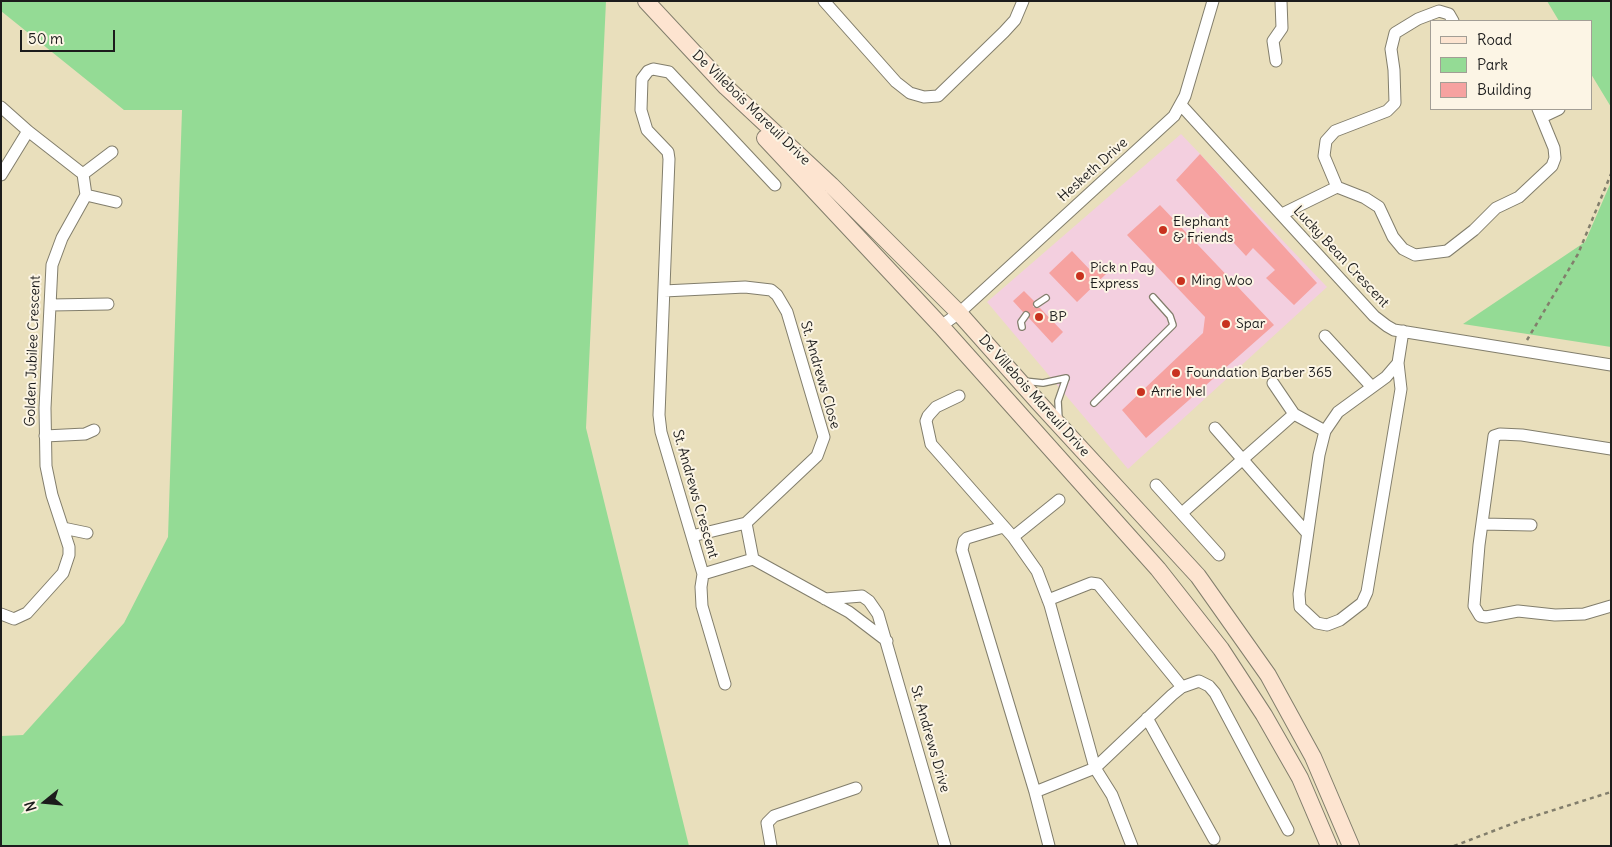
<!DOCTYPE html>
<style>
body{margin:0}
#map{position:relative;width:1612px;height:847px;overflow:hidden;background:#e9dfbc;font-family:Delius,sans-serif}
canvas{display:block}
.frame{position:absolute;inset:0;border:2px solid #1c1c1c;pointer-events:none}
.legend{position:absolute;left:1430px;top:20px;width:162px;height:90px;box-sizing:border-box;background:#fcf5e5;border:1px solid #a29e95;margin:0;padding:6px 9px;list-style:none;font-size:15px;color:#1c1c1c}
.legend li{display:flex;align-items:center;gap:10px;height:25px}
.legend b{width:25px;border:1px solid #a29e95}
.north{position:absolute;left:20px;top:777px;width:50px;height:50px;-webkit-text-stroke:4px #fcf5e5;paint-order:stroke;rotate:253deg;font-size:14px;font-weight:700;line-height:20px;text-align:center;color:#1c1c1c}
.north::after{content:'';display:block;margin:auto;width:18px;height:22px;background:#1c1c1c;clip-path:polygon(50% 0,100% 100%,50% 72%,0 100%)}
.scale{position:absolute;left:20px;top:30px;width:95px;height:22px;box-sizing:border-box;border:2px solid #1c1c1c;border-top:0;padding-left:6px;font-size:15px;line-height:18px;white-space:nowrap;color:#1c1c1c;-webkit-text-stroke:4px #fcf5e5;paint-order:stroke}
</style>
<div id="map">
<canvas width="1612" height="847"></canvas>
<div class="frame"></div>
<ul class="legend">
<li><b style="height:6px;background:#fde4d0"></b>Road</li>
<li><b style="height:14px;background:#94db95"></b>Park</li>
<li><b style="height:14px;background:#f6a2a0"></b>Building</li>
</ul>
<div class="north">N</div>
<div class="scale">50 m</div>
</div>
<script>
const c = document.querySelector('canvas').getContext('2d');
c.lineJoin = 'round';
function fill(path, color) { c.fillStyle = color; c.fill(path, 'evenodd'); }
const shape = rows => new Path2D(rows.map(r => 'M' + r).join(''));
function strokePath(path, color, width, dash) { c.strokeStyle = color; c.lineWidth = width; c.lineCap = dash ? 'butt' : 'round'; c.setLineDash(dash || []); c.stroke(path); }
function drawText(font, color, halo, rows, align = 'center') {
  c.font = font + ' Delius,sans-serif'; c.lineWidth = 4; c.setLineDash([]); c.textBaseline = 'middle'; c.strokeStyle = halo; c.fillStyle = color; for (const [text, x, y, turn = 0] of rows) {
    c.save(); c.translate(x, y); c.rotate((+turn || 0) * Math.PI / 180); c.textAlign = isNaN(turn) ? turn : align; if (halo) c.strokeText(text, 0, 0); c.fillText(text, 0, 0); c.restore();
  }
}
fill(shape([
 [1181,134,1327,287,1128,469,987,302]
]), '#f3cfdf');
fill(shape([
 [1,1,606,1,586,428,689,846,1,846,1,736,23,735,124,623,168,537,182,110,124,110,1,11],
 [1547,1,1611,1,1611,107,1591,74,1591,21,1559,21],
 [1611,182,1611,347,1463,324,1585,242]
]), '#94db95');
fill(shape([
 [1200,154,1317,283,1294,305,1266,278,1275,270,1253,248,1246,256,1176,180],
 [1160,205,1274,325,1146,438,1122,410,1203,333,1205,317,1127,235],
 [1072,251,1093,273,1099,267,1106,274,1077,302,1049,273],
 [1024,291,1034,301,1033,307,1040,308,1063,332,1052,343,1029,318,1029,312,1023,312,1013,301]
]), '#f6a2a0');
const service = shape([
 [1037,304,1046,298],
 [1022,327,1021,322,1026,315],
 [1024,381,1043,383,1066,378],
 [1094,403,1173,325,1170,316,1153,297],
 [1059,419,1058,401,1066,378]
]);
const minor = shape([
 [824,1,896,82,910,93,924,97,938,96,1004,32,1015,20,1023,1],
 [1276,61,1273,41,1282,28,1281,1],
 [1181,105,1374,316,1387,326,1394,330,1611,365],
 [1,107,28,131],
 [1542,117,1559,109],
 [83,174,112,152],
 [1,175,28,131,83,174,86,195,62,238,52,265,45,408,46,466,52,495,69,547,69,555,63,573,27,613,14,619,1,614],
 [1337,187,1324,156,1326,141,1335,131,1387,111,1395,103,1394,70,1391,49,1395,33,1418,19,1439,11,1449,14,1453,21],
 [86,195,116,202],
 [1282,214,1337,187,1365,198,1379,207,1393,237,1403,249,1415,255,1447,251,1474,230,1496,208,1519,197,1552,166,1555,158,1554,148,1538,109],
 [664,291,745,287,771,290,777,295,787,312,824,437,817,456,746,523,692,536],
 [51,305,108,304],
 [941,326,959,313,1174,116,1185,96,1213,1],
 [1325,336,1371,386],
 [1398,363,1386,377,1338,412,1325,431,1319,455,1299,594,1300,607,1317,623,1327,625,1340,620,1362,603,1367,592,1401,389,1398,363,1403,331],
 [1273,383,1294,414,1325,431],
 [959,396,936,407,928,416,926,421,931,444,1013,537,1037,571,1050,605,1095,768,1112,795,1132,846],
 [1215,428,1307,533],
 [45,436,85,434,94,430],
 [1611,449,1522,435,1500,434,1494,436,1479,545,1474,606,1480,616,1486,617,1518,611,1555,615,1584,614,1611,606],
 [1156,485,1219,555],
 [1182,513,1294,414],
 [746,523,753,559],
 [1482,524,1531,525],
 [1003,527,967,538,964,541,962,550,1035,792,1049,846],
 [63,528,87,533],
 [1013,537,1059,500],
 [703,574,753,559,849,612,887,641],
 [825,599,862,596,869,601,878,614,945,846],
 [1048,600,1091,583,1098,584,1182,687],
 [725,684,702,606,701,587,703,574,661,432,659,415,669,159,668,152,647,130,641,110,642,79,648,71,653,69,669,72,775,185],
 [1147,718,1214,839],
 [1035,792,1095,768,1172,695,1182,687,1199,681,1209,686,1215,693,1288,830],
 [771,846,767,823,774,816,856,788]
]);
const secondary = shape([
 [646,1,726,87,831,185,959,313,1039,403,1198,576,1268,675,1313,757,1351,846],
 [765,138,941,326,1158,569,1221,649,1264,715,1300,778,1329,846]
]);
strokePath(service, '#827e6c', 8);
strokePath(minor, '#827e6c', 13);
strokePath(secondary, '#827e6c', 18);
strokePath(shape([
 [1527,340,1578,254,1611,174],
 [1454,846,1522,820,1611,792]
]), '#827e6c', 2.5, [4, 4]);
strokePath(service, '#fff', 5.5);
strokePath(minor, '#fff', 11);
strokePath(secondary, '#fde4d0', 16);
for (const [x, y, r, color] of [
 [1163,230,5,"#c8321e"],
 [1080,276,5,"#c8321e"],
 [1181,281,5,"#c8321e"],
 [1039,317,5,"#c8321e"],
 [1226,324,5,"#c8321e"],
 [1176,373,5,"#c8321e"],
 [1141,392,5,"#c8321e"]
]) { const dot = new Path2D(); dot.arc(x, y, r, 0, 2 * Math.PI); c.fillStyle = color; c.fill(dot); strokePath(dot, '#fcf5e5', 2); }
drawText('14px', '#1c1c1c', '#fcf5e5', [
 ["De Villebois Mareuil Drive",751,108,44],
 ["Hesketh Drive",1093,170,-42],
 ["Lucky Bean Crescent",1341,257,47],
 ["Golden Jubilee Crescent",33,351,-88],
 ["St. Andrews Close",820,375,74],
 ["De Villebois Mareuil Drive",1034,396,48],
 ["St. Andrews Crescent",695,494,74],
 ["St. Andrews Drive",930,739,74]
]);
drawText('14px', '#1c1c1c', '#fcf5e5', [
 ["Elephant",1173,222],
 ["& Friends",1173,238],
 ["Pick n Pay",1090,268],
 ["Express",1090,284],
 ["Ming Woo",1191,281],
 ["BP",1049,317],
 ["Spar",1236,324],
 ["Foundation Barber 365",1186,373],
 ["Arrie Nel",1151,392]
], 'left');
</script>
